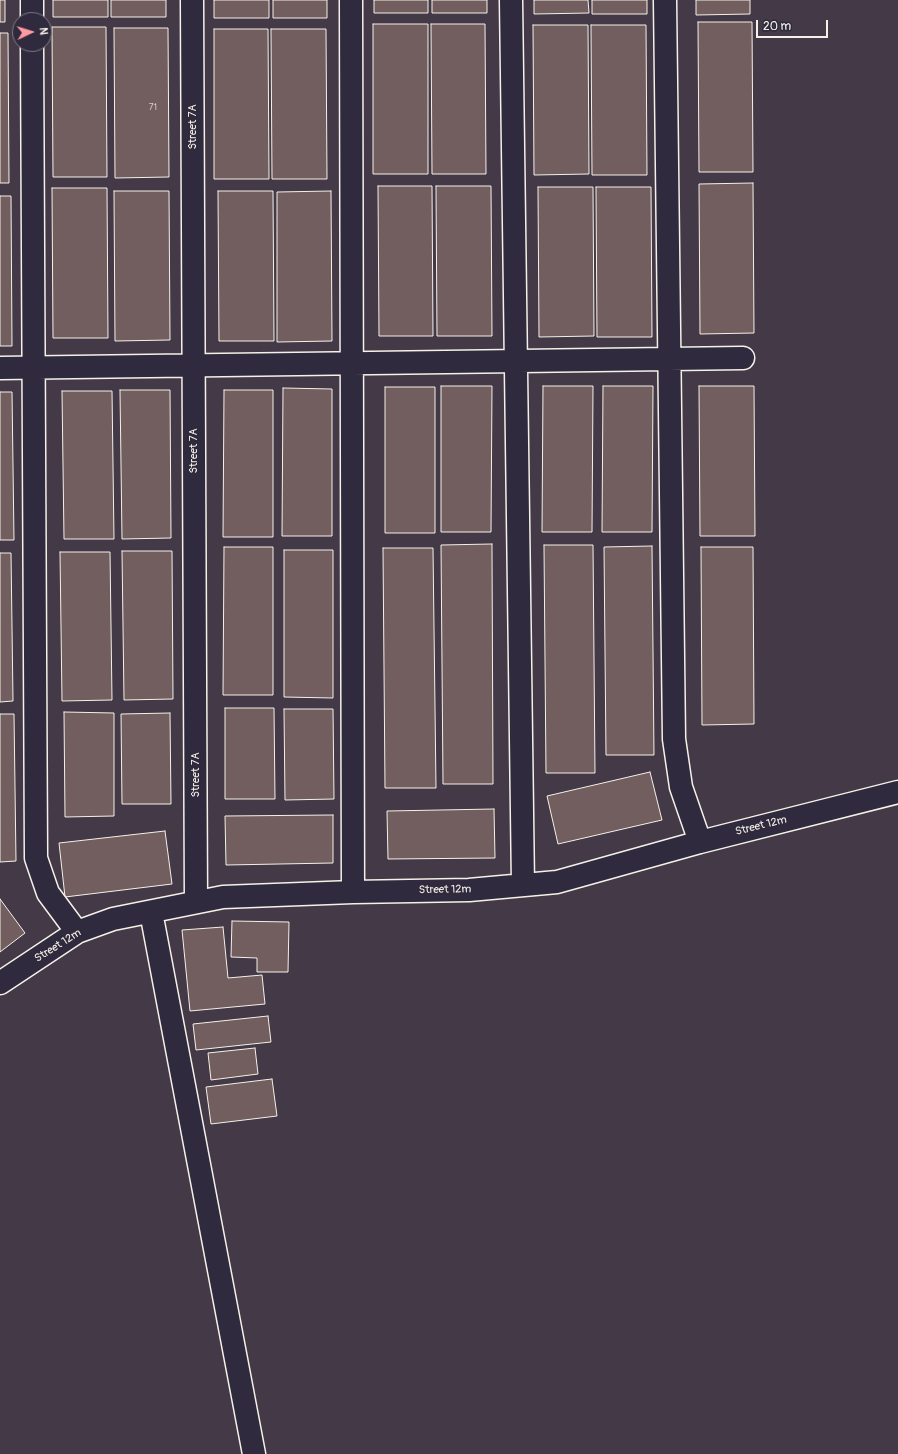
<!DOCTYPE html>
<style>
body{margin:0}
#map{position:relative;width:898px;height:1454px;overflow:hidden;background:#433947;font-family:Pangolin,sans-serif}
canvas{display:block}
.north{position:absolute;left:12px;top:12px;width:40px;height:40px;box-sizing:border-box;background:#2f2a3d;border:1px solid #7e7a81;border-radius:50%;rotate:86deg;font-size:11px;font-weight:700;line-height:16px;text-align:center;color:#f4f1e8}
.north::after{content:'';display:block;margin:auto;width:14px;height:18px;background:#ff9aa2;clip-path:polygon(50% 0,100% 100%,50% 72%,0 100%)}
.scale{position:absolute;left:756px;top:20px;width:72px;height:18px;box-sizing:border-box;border:2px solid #f4f1e8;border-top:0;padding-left:5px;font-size:12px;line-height:14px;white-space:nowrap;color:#f4f1e8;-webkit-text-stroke:3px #2f2a3d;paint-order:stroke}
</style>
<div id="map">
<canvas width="898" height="1454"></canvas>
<div class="north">N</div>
<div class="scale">20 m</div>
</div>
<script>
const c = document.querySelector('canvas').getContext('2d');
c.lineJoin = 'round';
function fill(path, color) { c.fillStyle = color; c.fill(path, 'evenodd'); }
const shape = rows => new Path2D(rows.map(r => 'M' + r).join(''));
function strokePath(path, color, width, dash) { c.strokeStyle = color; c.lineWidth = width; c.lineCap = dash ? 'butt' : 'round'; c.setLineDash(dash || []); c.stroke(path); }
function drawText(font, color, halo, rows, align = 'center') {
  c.font = font + ' Pangolin,sans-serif'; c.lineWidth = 3; c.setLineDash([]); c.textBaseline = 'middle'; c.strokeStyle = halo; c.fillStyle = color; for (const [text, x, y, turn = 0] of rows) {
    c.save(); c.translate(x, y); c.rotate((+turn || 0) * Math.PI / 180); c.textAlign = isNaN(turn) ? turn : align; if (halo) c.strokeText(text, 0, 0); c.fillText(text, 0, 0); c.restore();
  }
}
const building = shape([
 [0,0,5,0,5,22,0,22,0,0],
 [53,0,108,0,108,17,53,17,53,0],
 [111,0,166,0,166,17,111,17,111,0],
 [214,0,269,0,269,18,214,18,214,0],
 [273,0,327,0,327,18,273,18,273,0],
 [374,0,428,0,428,13,374,13,374,0],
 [432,0,487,0,487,13,432,13,432,0],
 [534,0,588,0,589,13,534,14,534,0],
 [592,0,647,0,647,14,592,14,592,0],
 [696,0,750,0,750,14,696,15,696,0],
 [698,22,752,22,753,172,699,172,698,22],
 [373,24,428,24,428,174,373,174,373,24],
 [431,24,485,24,486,174,432,174,431,24],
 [533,25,588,25,589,174,534,175,533,25],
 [591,25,646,25,647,175,592,175,591,25],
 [52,27,106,27,107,177,53,177,52,27],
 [114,28,168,28,169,177,115,178,114,28],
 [214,29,268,29,269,179,214,179,214,29],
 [271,29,326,29,327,179,272,179,271,29],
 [0,33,8,33,9,183,0,183,0,33],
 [753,183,754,333,700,334,699,184,753,183],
 [378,186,432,186,433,336,379,336,378,186],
 [436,186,491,186,492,336,437,336,436,186],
 [538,187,593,187,594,336,539,337,538,187],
 [596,187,651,187,652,337,597,337,596,187],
 [52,188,107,188,108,338,53,338,52,188],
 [114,191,169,191,170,340,115,341,114,191],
 [218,191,273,191,274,341,219,341,218,191],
 [331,191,332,341,277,342,277,192,331,191],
 [0,196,11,196,12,346,0,346,0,196],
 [441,386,492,386,491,532,441,532,441,386],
 [543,386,593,386,592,532,542,532,543,386],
 [603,386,653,386,652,532,602,532,603,386],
 [699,386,754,386,755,536,700,536,699,386],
 [385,387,435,387,435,533,385,533,385,387],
 [283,388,332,389,332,536,282,536,283,388],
 [120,390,170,390,171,538,122,539,120,390],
 [224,390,273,390,273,537,223,537,224,390],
 [62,391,112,391,114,539,64,539,62,391],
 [0,392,12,392,14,540,0,540,0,392],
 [492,544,493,784,443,784,441,545,492,544],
 [544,545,593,545,595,773,546,773,544,545],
 [652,546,654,755,606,755,604,547,652,546],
 [224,547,273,547,273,695,223,695,224,547],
 [701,547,753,547,754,724,702,725,701,547],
 [383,548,433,548,436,788,385,788,383,548],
 [284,550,333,550,333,698,284,697,284,550],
 [122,551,172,551,173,699,124,700,122,551],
 [60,552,110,552,112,700,62,701,60,552],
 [0,553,11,553,13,701,0,702,0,553],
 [225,708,274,708,275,799,225,799,225,708],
 [284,709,333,709,334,799,285,800,284,709],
 [64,712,114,713,114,816,65,817,64,712],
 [170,713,171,804,122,804,121,714,170,713],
 [0,714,14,714,16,861,0,862,0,714],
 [650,772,662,820,558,844,547,796,650,772],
 [494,809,495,858,388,859,387,811,494,809],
 [333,815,333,863,226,865,225,816,333,815],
 [165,831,172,884,65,897,59,843,165,831],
 [0,899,25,933,0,952,0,899],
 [232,921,289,922,288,972,257,972,257,958,231,957,232,921],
 [223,927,228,978,262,975,265,1004,190,1011,182,930,223,927],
 [268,1016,271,1042,196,1050,193,1024,268,1016],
 [255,1048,258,1074,211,1080,208,1053,255,1048],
 [272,1079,277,1116,211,1124,206,1087,272,1079]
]);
fill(building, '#725d5f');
strokePath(building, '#f4f1e8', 1);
const minor = shape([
 [32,0,32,20],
 [192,0,196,902],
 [351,0,353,892],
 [511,0,523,885],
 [665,0,674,739,681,787,700,842],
 [32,44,36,858,48,893,77,932],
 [0,368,743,358],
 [151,912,254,1454],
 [0,983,77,932,113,919,223,897,353,892,469,890,557,882,700,842,898,792]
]);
strokePath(minor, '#f4f1e8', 25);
strokePath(minor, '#2f2a3d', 22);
drawText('9px', '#d4ccc6', null, [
 ["71",153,108]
]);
drawText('11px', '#f4f1e8', '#2f2a3d', [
 ["Street 7A",193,127,-90],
 ["Street 7A",194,451,-90],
 ["Street 7A",196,775,-90],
 ["Street 12m",761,826,-14],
 ["Street 12m",445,890,-1],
 ["Street 12m",58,946,-32]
]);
</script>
